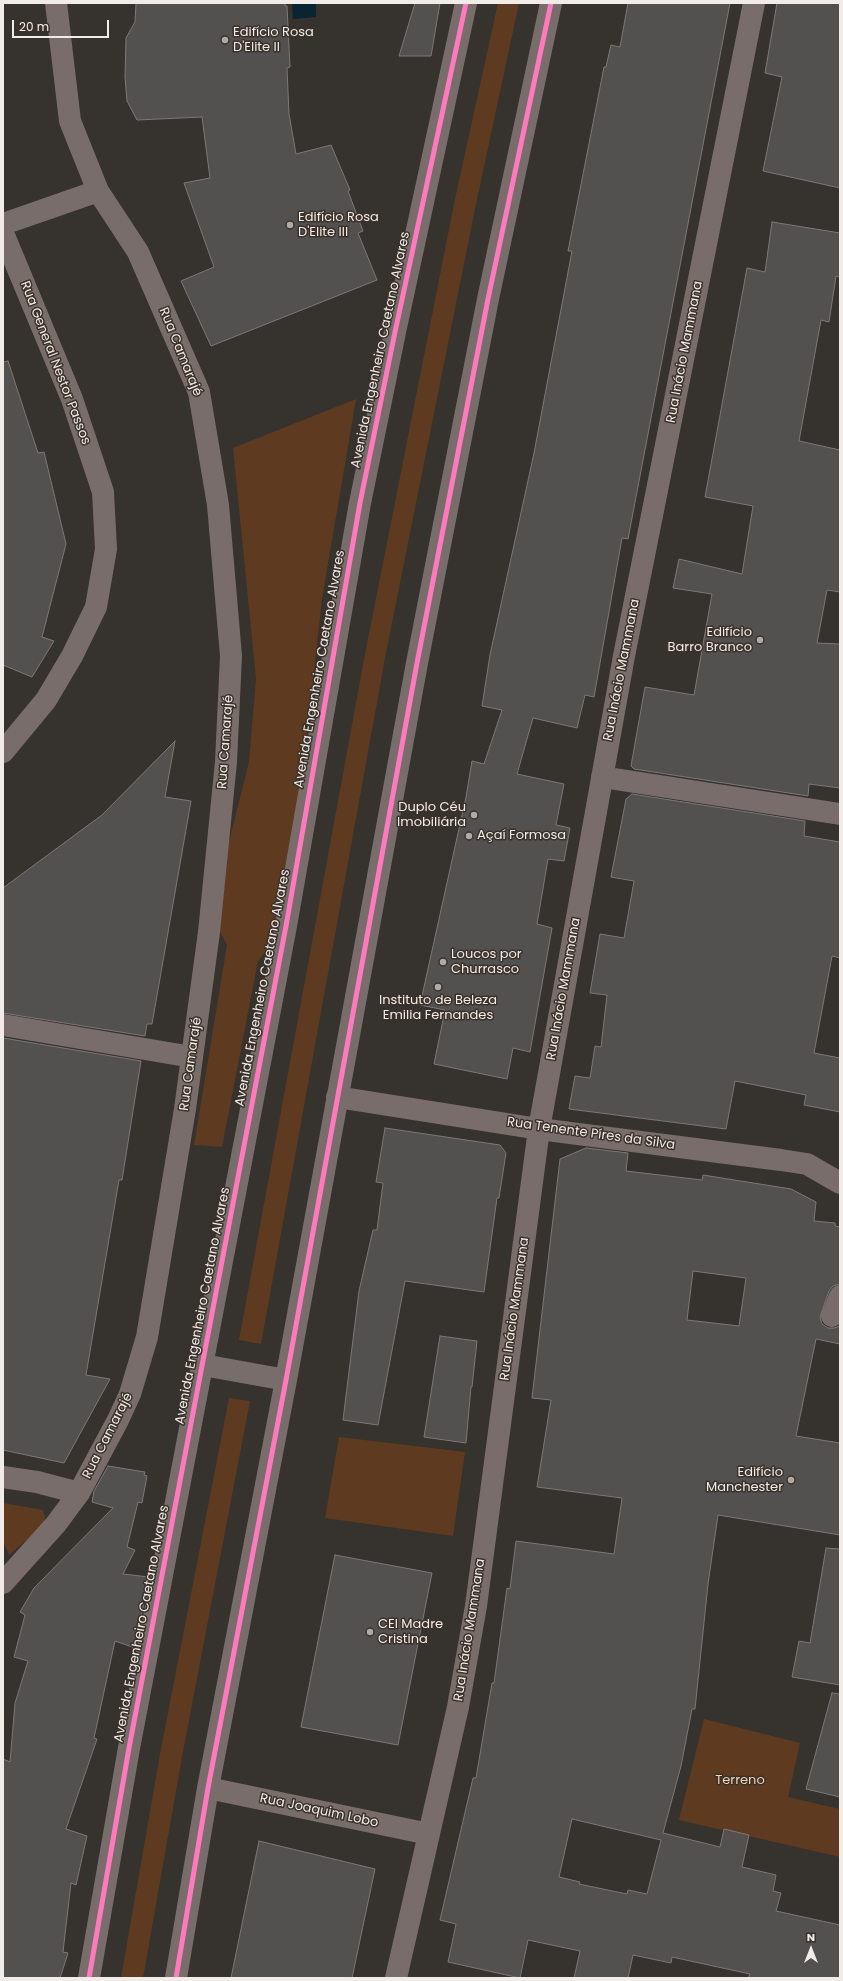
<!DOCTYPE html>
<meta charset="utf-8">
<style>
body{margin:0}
#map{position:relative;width:843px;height:1981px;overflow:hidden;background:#36322e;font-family:Poppins,sans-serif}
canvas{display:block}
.frame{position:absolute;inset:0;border:4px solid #f2ece8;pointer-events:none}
.north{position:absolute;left:791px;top:1929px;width:40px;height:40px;-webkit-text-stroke:3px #3a312b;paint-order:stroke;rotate:0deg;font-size:11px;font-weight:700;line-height:16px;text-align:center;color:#f2ece8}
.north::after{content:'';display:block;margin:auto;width:14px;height:18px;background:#f2ece8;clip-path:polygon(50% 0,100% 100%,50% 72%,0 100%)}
.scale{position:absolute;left:12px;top:20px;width:97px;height:18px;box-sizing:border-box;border:2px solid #f2ece8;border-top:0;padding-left:5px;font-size:12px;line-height:14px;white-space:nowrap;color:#f2ece8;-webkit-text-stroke:3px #3a312b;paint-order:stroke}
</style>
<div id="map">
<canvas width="843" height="1981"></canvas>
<div class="frame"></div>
<div class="north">N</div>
<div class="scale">20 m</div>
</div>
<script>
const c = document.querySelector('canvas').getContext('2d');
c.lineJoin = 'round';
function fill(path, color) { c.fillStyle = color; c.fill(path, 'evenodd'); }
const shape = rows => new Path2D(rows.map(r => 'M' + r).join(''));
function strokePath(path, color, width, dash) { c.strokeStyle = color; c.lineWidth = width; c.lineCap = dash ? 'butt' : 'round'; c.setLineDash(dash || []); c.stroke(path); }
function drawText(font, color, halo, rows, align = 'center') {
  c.font = font + ' Poppins,sans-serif'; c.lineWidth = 3; c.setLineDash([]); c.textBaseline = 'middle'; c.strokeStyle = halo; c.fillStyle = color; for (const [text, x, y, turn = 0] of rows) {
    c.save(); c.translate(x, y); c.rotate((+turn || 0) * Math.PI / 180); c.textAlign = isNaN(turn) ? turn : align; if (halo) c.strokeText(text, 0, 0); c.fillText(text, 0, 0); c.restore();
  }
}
fill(shape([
 [498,3,519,3,476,204,385,658,261,1344,239,1340,365,654,455,199],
 [356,399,322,599,286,926,258,961,222,1147,194,1145,227,945,211,914,249,762,256,679,233,448],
 [229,1398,250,1401,182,1757,143,1978,121,1978,160,1754],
 [339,1437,465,1452,453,1536,325,1518],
 [3,1503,43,1510,45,1518,44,1525,9,1555,3,1541],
 [704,1719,800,1743,788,1797,840,1809,840,1857,679,1820]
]), '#5e3b20');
fill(shape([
 [292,3,316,3,316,17,293,19]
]), '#0b2431');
const building = shape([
 [136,3,285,3,285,6,287,6,290,67,287,68,289,114,296,154,331,145,350,190,348,191,363,231,358,233,377,280,211,346,181,281,214,267,184,183,210,178,202,117,137,120,127,101,125,77,126,38,135,22,136,3],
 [415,3,440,3,431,56,399,56,415,3],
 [628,3,730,3,628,539,622,538,594,697,585,695,577,728,533,718,517,774,564,784,556,825,570,828,564,861,548,859,537,924,552,928,530,1052,513,1048,507,1079,434,1064,445,1010,420,1005,466,797,472,761,484,764,502,710,482,706,490,655,534,453,572,251,568,251,604,67,606,67,611,45,620,47,628,3],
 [777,3,840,3,840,188,763,171,782,77,765,73,777,3],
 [772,222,840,233,840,277,836,276,829,322,821,320,799,441,840,450,840,592,827,590,817,643,840,644,840,788,809,784,808,796,634,769,631,766,645,687,694,695,712,594,673,588,679,559,742,574,753,506,705,497,747,268,765,272,772,222],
 [8,361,38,453,44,452,66,544,42,637,54,641,32,677,3,665,3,362,8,361],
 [175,741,165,797,191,801,152,1024,147,1024,145,1036,3,1013,3,888,102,815,175,741],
 [632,794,805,821,804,836,840,842,840,958,832,956,814,1053,840,1058,840,1112,804,1105,806,1095,735,1081,726,1129,569,1109,575,1076,590,1078,595,1046,601,1047,607,995,590,993,600,934,624,938,634,881,611,877,626,799,632,794],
 [3,1038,141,1061,122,1180,119,1180,86,1375,110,1379,64,1463,3,1450,3,1038],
 [385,1128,500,1145,506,1153,499,1198,497,1198,484,1292,405,1281,378,1425,343,1420,359,1291,373,1230,377,1230,383,1183,376,1182,385,1128],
 [586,1148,628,1153,626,1171,702,1180,703,1175,791,1189,816,1202,814,1221,835,1223,835,1226,840,1227,840,1284,833,1286,829,1291,820,1317,822,1324,828,1328,834,1328,840,1326,840,1344,816,1339,796,1436,840,1443,840,1535,718,1515,708,1584,695,1709,692,1709,681,1766,663,1833,720,1847,724,1829,749,1835,742,1867,776,1875,773,1891,781,1893,776,1911,840,1925,840,1978,748,1978,750,1974,672,1957,671,1963,633,1955,628,1978,574,1978,580,1951,528,1940,520,1978,448,1962,456,1924,440,1920,473,1778,476,1778,492,1683,494,1683,507,1588,510,1589,516,1541,614,1554,622,1498,537,1487,551,1400,532,1398,560,1159,586,1148],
 [693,1271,746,1278,739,1326,687,1320,693,1271],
 [572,1819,661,1840,647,1894,628,1890,627,1894,579,1884,580,1882,559,1877,572,1819],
 [440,1336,477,1341,472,1387,471,1387,466,1443,424,1437,440,1336],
 [108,1466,145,1472,144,1475,147,1476,142,1503,138,1502,127,1547,135,1550,123,1574,149,1577,135,1648,115,1641,94,1738,97,1739,66,1829,87,1836,76,1885,71,1883,63,1952,68,1953,60,1978,3,1978,3,1759,10,1762,15,1703,28,1661,14,1657,25,1615,20,1612,34,1588,113,1508,92,1502,94,1491,108,1466],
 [826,1548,840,1549,840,1685,792,1677,799,1641,810,1643,826,1548],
 [335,1555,432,1573,398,1745,301,1727,335,1555],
 [832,1693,840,1694,840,1797,806,1789,832,1693],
 [259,1841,375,1869,352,1978,231,1978,259,1841]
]);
fill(building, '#535050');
strokePath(building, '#7c7878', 1);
strokePath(shape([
 [3,224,98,191],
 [3,233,72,399,103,492,106,549,96,607,72,656,46,700,3,752],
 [602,777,840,814],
 [3,1025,192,1057],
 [337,1097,539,1129,781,1160,807,1164,840,1183],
 [832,1316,840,1296],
 [203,1365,286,1380],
 [3,1477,37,1482,79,1493],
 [3,1583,56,1524,79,1493,118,1420,130,1394,147,1337,185,1109,209,932,226,762,231,656,218,505,199,392,138,252,98,191,70,121,56,3],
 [208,1788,429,1834],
 [89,1978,129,1748,286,926,360,503,395,332,466,3],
 [176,1978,208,1788,286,1380,417,663,488,299,551,3],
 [396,1978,458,1707,476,1606,539,1129,624,656,754,3]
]), '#786d6a', 22);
strokePath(shape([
 [89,1978,129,1748,286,926,360,503,395,332,466,3],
 [176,1978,208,1788,286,1380,417,663,488,299,551,3]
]), '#fd7abc', 5);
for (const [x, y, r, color] of [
 [225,40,4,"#b0aba7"],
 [290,225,4,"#b0aba7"],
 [760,640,4,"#b0aba7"],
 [474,815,4,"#b0aba7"],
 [469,836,4,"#b0aba7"],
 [443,962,4,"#b0aba7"],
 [438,987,4,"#b0aba7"],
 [791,1480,4,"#b0aba7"],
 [370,1632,4,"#b0aba7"]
]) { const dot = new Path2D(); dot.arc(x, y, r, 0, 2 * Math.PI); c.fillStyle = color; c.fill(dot); strokePath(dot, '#3a312b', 1.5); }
drawText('13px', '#f2ece8', '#3a312b', [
 ["Edifício Rosa",233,33],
 ["D'Elite II",233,48],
 ["Edifício Rosa",298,218],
 ["D'Elite III",298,233],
 ["Edifício",752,633,"right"],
 ["Barro Branco",752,648,"right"],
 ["Duplo Céu",466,808,"right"],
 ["Imobiliária",466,823,"right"],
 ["Açaí Formosa",477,836],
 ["Loucos por",451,955],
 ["Churrasco",451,970],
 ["Instituto de Beleza",438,1001,"center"],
 ["Emilia Fernandes",438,1016,"center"],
 ["Edifício",783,1473,"right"],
 ["Manchester",783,1488,"right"],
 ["CEI Madre",378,1625],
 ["Cristina",378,1640]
], 'left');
drawText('13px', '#f2ece8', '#3a312b', [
 ["Avenida Engenheiro Caetano Alvares",381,350,-78],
 ["Rua Camarajé",180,352,68],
 ["Rua Inácio Mammana",685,352,-79],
 ["Rua General Nestor Passos",55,363,69],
 ["Avenida Engenheiro Caetano Alvares",320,669,-80],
 ["Rua Inácio Mammana",622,670,-79],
 ["Rua Camarajé",226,742,-86],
 ["Avenida Engenheiro Caetano Alvares",263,988,-79],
 ["Rua Inácio Mammana",564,989,-80],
 ["Rua Camarajé",191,1064,-82],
 ["Rua Tenente Píres da Silva",591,1134,8],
 ["Avenida Engenheiro Caetano Alvares",203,1306,-79],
 ["Rua Inácio Mammana",515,1309,-82],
 ["Rua Camarajé",108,1436,-63],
 ["Avenida Engenheiro Caetano Alvares",142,1624,-79],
 ["Rua Inácio Mammana",470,1630,-81],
 ["Rua Joaquim Lobo",319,1811,12]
]);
drawText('13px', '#f7d2b7', '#3a312b', [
 ["Terreno",740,1781]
]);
</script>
